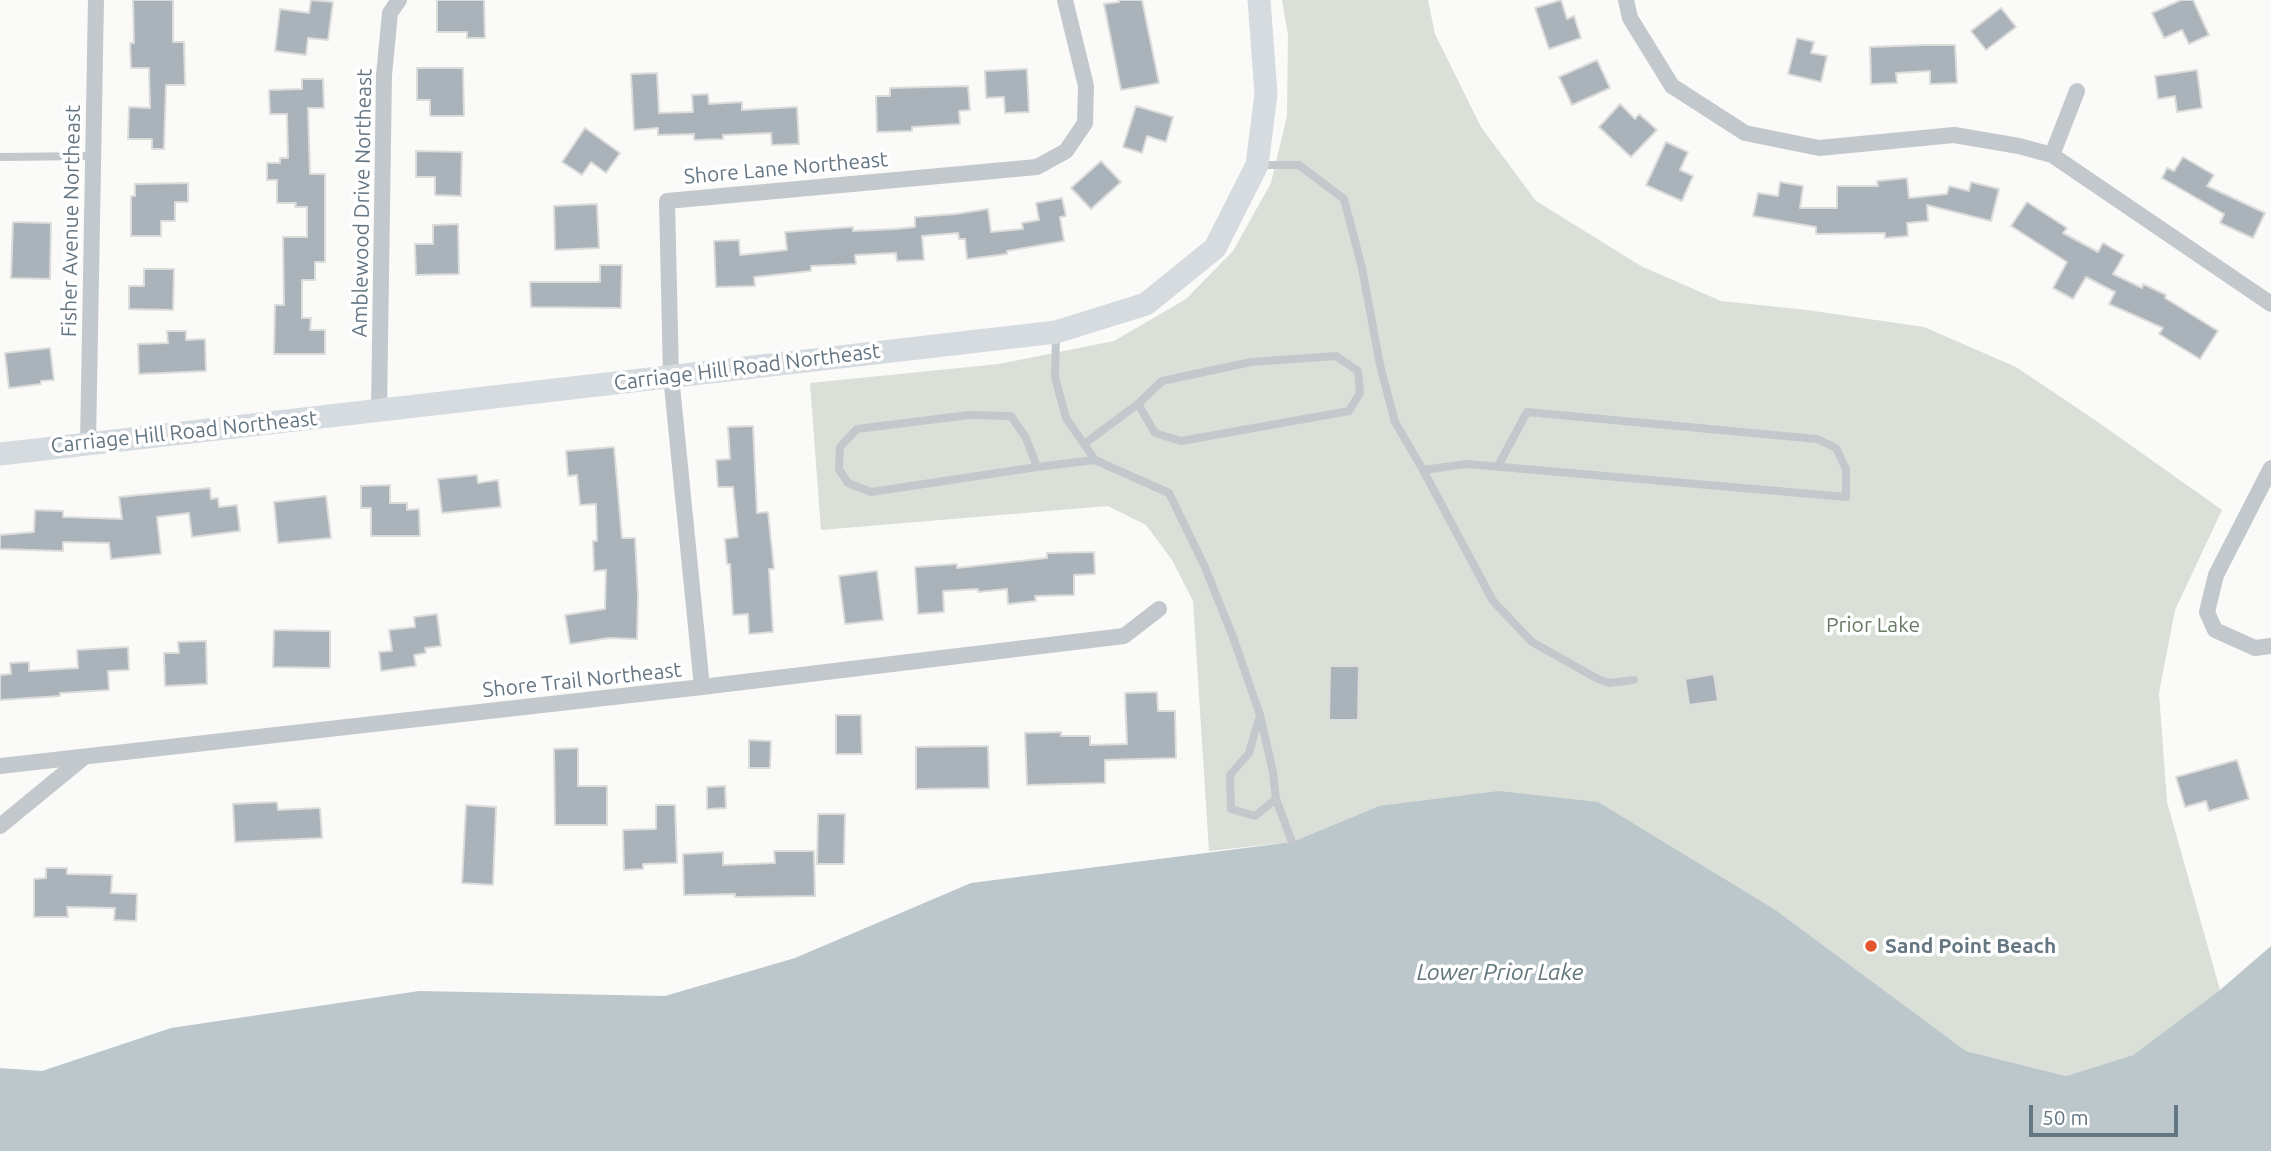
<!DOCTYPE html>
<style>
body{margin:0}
#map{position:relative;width:2271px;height:1151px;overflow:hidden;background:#fafaf8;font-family:Ubuntu,sans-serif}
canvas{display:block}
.scale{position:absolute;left:2029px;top:1105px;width:149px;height:32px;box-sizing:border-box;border:4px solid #657683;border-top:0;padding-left:9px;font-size:21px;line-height:24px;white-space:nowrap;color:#657683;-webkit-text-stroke:5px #fff;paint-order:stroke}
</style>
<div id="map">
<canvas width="2271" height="1151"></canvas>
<div class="scale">50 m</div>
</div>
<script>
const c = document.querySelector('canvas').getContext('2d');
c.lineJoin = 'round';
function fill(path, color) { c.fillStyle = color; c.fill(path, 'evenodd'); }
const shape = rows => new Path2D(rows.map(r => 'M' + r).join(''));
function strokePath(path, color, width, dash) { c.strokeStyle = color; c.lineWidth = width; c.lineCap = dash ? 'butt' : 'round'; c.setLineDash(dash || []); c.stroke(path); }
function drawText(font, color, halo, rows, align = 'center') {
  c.font = font + ' Ubuntu,sans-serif'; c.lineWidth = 7; c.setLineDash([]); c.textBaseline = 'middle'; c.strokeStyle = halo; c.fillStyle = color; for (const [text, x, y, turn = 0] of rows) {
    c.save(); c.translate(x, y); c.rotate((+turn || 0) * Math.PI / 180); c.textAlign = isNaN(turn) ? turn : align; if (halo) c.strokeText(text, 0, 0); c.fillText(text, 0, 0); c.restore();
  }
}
fill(shape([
 [1282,0,1428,0,1435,34,1481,127,1536,201,1641,266,1721,301,1807,310,1924,327,2016,367,2095,420,2222,510,2175,610,2159,693,2167,802,2220,990,2133,1055,2066,1076,1966,1051,1777,911,1379,806,1292,842,1209,851,1193,601,1172,560,1146,525,1108,506,821,530,810,383,999,364,1114,341,1186,299,1233,251,1271,183,1287,116,1288,35]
]), '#dadfd7');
fill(shape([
 [1499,791,1598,802,1777,911,1966,1051,2066,1076,2133,1055,2220,990,2271,946,2271,1151,0,1151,0,1068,42,1071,171,1028,419,991,665,996,795,958,971,883,1292,842,1379,806]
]), '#bbc7cb');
const building = shape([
 [133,0,173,0,173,42,184,42,185,85,166,85,164,149,152,149,152,139,128,139,129,107,150,108,149,68,131,68,130,43,134,43,133,0],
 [311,0,333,2,328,40,308,38,306,55,275,51,280,9,309,13,311,0],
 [437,0,484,0,485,38,467,38,467,32,437,32,437,0],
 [1119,0,1142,0,1159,83,1121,90,1104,4,1119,2,1119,0],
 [1561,0,1567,19,1574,16,1581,38,1549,49,1535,8,1561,0],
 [2181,0,2193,0,2209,35,2189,44,2182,30,2164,38,2152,13,2181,0],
 [2001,8,2016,27,1986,50,1971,31,2001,8],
 [1797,38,1814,42,1811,53,1827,56,1821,82,1788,74,1797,38],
 [1924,45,1955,45,1957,83,1930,84,1930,71,1896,73,1897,83,1871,84,1870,47,1924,45],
 [1597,60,1610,88,1572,105,1559,77,1597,60],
 [417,68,463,68,464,116,430,116,430,100,417,100,417,68],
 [1027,69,1029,112,1005,113,1004,97,986,98,985,71,1027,69],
 [2197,70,2202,108,2177,112,2175,96,2158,99,2155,76,2197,70],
 [657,73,659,113,693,112,692,95,708,94,709,104,742,102,742,110,797,107,799,144,772,145,771,133,723,135,723,139,694,140,694,134,658,135,658,128,634,130,631,74,657,73],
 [302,79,323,79,324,108,308,108,310,174,325,174,325,262,315,262,315,280,302,280,302,318,311,318,310,330,325,330,325,354,274,354,275,305,284,305,283,237,307,237,307,207,295,207,296,203,277,203,277,180,267,180,267,163,280,163,280,158,288,158,287,114,270,114,269,90,302,89,302,79],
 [968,86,970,110,959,111,960,124,912,127,912,131,877,132,876,96,890,96,890,88,968,86],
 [1620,104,1635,119,1639,114,1657,130,1631,157,1599,127,1620,104],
 [1136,106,1173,117,1166,142,1147,136,1142,153,1123,147,1136,106],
 [585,128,620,153,606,173,591,162,582,175,562,162,585,128],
 [1666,142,1688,152,1680,170,1693,176,1682,201,1646,185,1666,142],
 [416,151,462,152,461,196,435,195,435,177,416,177,416,151],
 [2183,157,2214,175,2207,186,2265,213,2253,238,2220,223,2224,214,2162,178,2167,168,2174,171,2183,157],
 [1101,161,1121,182,1091,209,1071,188,1101,161],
 [1907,178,1909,198,1947,194,1949,186,1969,191,1971,182,1999,189,1991,221,1927,205,1928,221,1907,223,1908,236,1885,238,1885,233,1816,234,1816,227,1753,216,1758,193,1778,196,1780,182,1803,186,1800,208,1837,208,1837,186,1878,186,1877,181,1907,178],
 [188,183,188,202,175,202,175,221,161,221,161,236,131,236,131,196,135,196,135,184,188,183],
 [1062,198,1066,216,1060,217,1064,241,1007,251,1007,254,967,259,965,239,959,239,958,233,922,236,924,260,897,261,896,253,855,255,856,264,811,266,811,271,754,277,755,286,716,287,714,241,739,240,740,255,787,250,785,232,853,227,853,231,895,229,915,227,915,217,956,214,988,209,991,232,1023,229,1022,223,1039,220,1036,203,1062,198],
 [2027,202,2067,228,2063,233,2098,252,2103,243,2124,255,2113,274,2142,288,2143,284,2166,295,2165,298,2218,331,2200,359,2159,334,2163,328,2109,304,2115,292,2086,277,2073,299,2053,288,2067,262,2011,226,2027,202],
 [597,204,599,248,555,250,554,206,597,204],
 [13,222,51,223,50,279,11,278,13,222],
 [458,224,459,274,416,275,415,244,433,244,433,225,458,224],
 [600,265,622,265,621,308,531,307,530,282,600,282,600,265],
 [144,269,174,269,173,310,129,309,129,286,144,286,144,269],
 [167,331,186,331,186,340,205,339,206,371,139,374,138,344,168,343,167,331],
 [50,348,54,380,41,381,41,384,9,388,5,353,50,348],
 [753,426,757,513,768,512,774,569,769,569,773,632,749,634,748,614,733,615,730,564,727,564,725,539,738,537,733,487,718,487,716,460,730,459,728,427,753,426],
 [614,447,622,538,635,538,638,596,637,639,609,638,570,644,565,615,605,609,606,570,594,571,593,541,597,541,596,504,580,505,577,475,568,476,566,451,614,447],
 [477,475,478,483,498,480,501,507,442,513,438,479,477,475],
 [390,485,390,503,407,503,407,510,419,509,420,536,371,536,371,508,361,508,361,486,390,485],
 [210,488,211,499,218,498,219,507,237,505,240,531,192,537,189,513,157,517,161,554,111,559,109,543,63,542,63,551,0,549,0,535,34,532,35,510,63,511,63,517,122,519,119,497,210,488],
 [326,496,331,538,278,543,274,502,326,496],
 [1094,552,1095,574,1074,575,1074,595,1035,596,1036,601,1008,604,1007,589,978,592,978,589,943,591,944,612,918,614,915,567,957,564,957,568,1047,558,1047,553,1094,552],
 [877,571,883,620,845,624,839,576,877,571],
 [437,614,441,646,425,648,426,653,414,655,416,666,381,671,379,652,392,651,389,630,415,627,414,617,437,614],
 [274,630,330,631,330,668,273,667,274,630],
 [206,641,207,684,165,686,164,653,179,653,178,642,206,641],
 [128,647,129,670,108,671,109,690,60,693,60,696,0,700,0,675,11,674,10,663,29,662,29,671,78,668,77,650,128,647],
 [1330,666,1359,666,1358,720,1329,720,1330,666],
 [1714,674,1718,701,1689,705,1685,679,1714,674],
 [1157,692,1158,711,1175,711,1176,758,1105,760,1105,783,1027,785,1025,733,1061,732,1061,736,1090,736,1090,745,1127,744,1125,693,1157,692],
 [836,715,861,715,862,754,836,754,836,715],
 [749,740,771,741,770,768,749,768,749,740],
 [988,746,989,788,916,789,916,747,988,746],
 [578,748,578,786,607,786,607,825,555,825,554,749,578,748],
 [2237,760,2249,799,2209,811,2206,801,2185,807,2176,777,2237,760],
 [725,786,726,808,707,809,707,787,725,786],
 [277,802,278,810,320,808,322,838,235,842,233,804,277,802],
 [466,805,496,807,493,885,462,883,466,805],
 [656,805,675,805,677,863,643,864,643,869,624,870,623,830,656,829,656,805],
 [818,814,845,814,844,864,817,864,818,814],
 [774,851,814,851,815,896,735,897,735,894,684,895,683,854,723,852,723,865,775,863,774,851],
 [46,868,67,868,67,874,112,875,111,893,137,894,136,921,114,920,115,908,67,907,68,917,34,917,34,879,46,878,46,868]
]);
fill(building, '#aab3b9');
strokePath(building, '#dcdcda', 2);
strokePath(shape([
 [0,157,93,156],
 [1260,165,1299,165,1344,199,1362,268,1380,365,1395,422,1423,470,1493,601,1532,642,1598,679,1609,683,1634,680],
 [1056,335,1055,377,1066,418,1095,460,1169,493,1204,565,1233,637,1260,715,1249,753,1230,775,1231,809,1255,816,1276,799,1273,772,1260,715],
 [1084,444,1138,404,1155,433,1181,441,1349,411,1360,393,1358,371,1336,356,1251,362,1162,381,1138,404],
 [1037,467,871,492,848,483,839,469,840,447,857,429,969,415,1011,416,1026,438,1037,467,1095,460],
 [1423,470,1467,464,1846,497,1846,469,1836,448,1817,439,1527,412,1498,466],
 [1276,799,1292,842]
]), '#c3c8cc', 8);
strokePath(shape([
 [1626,0,1630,18,1672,86,1745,133,1819,148,1954,135,2019,146,2052,155,2271,304],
 [2052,155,2077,91],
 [379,410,384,75,390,13,399,0],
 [88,443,96,0],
 [2271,468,2216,575,2207,612,2215,630,2255,648,2271,646],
 [702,687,671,376,667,201,1037,167,1066,151,1085,123,1086,86,1065,0],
 [0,766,702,687,1124,636,1159,609],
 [0,826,83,758]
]), '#c3c8cc', 16);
strokePath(shape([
 [0,454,1056,332,1146,304,1215,248,1257,165,1266,94,1259,0]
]), '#d6dbdf', 23);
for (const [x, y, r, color] of [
 [1871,946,7,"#e4572e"]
]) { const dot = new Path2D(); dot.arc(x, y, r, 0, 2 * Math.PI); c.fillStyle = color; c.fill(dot); strokePath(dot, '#fff', 2.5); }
drawText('21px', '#657683', '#fff', [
 ["Shore Lane Northeast",786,168,-5],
 ["Amblewood Drive Northeast",362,203,-89],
 ["Fisher Avenue Northeast",71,221,-89],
 ["Carriage Hill Road Northeast",747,367,-7],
 ["Carriage Hill Road Northeast",184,432,-6],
 ["Shore Trail Northeast",582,680,-6]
]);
drawText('21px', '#687a64', '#fff', [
 ["Prior Lake",1873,625]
]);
drawText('bold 21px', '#657683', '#fff', [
 ["Sand Point Beach",1885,946]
], 'left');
drawText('italic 23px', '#60757c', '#fff', [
 ["Lower Prior Lake",1500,972]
]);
</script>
